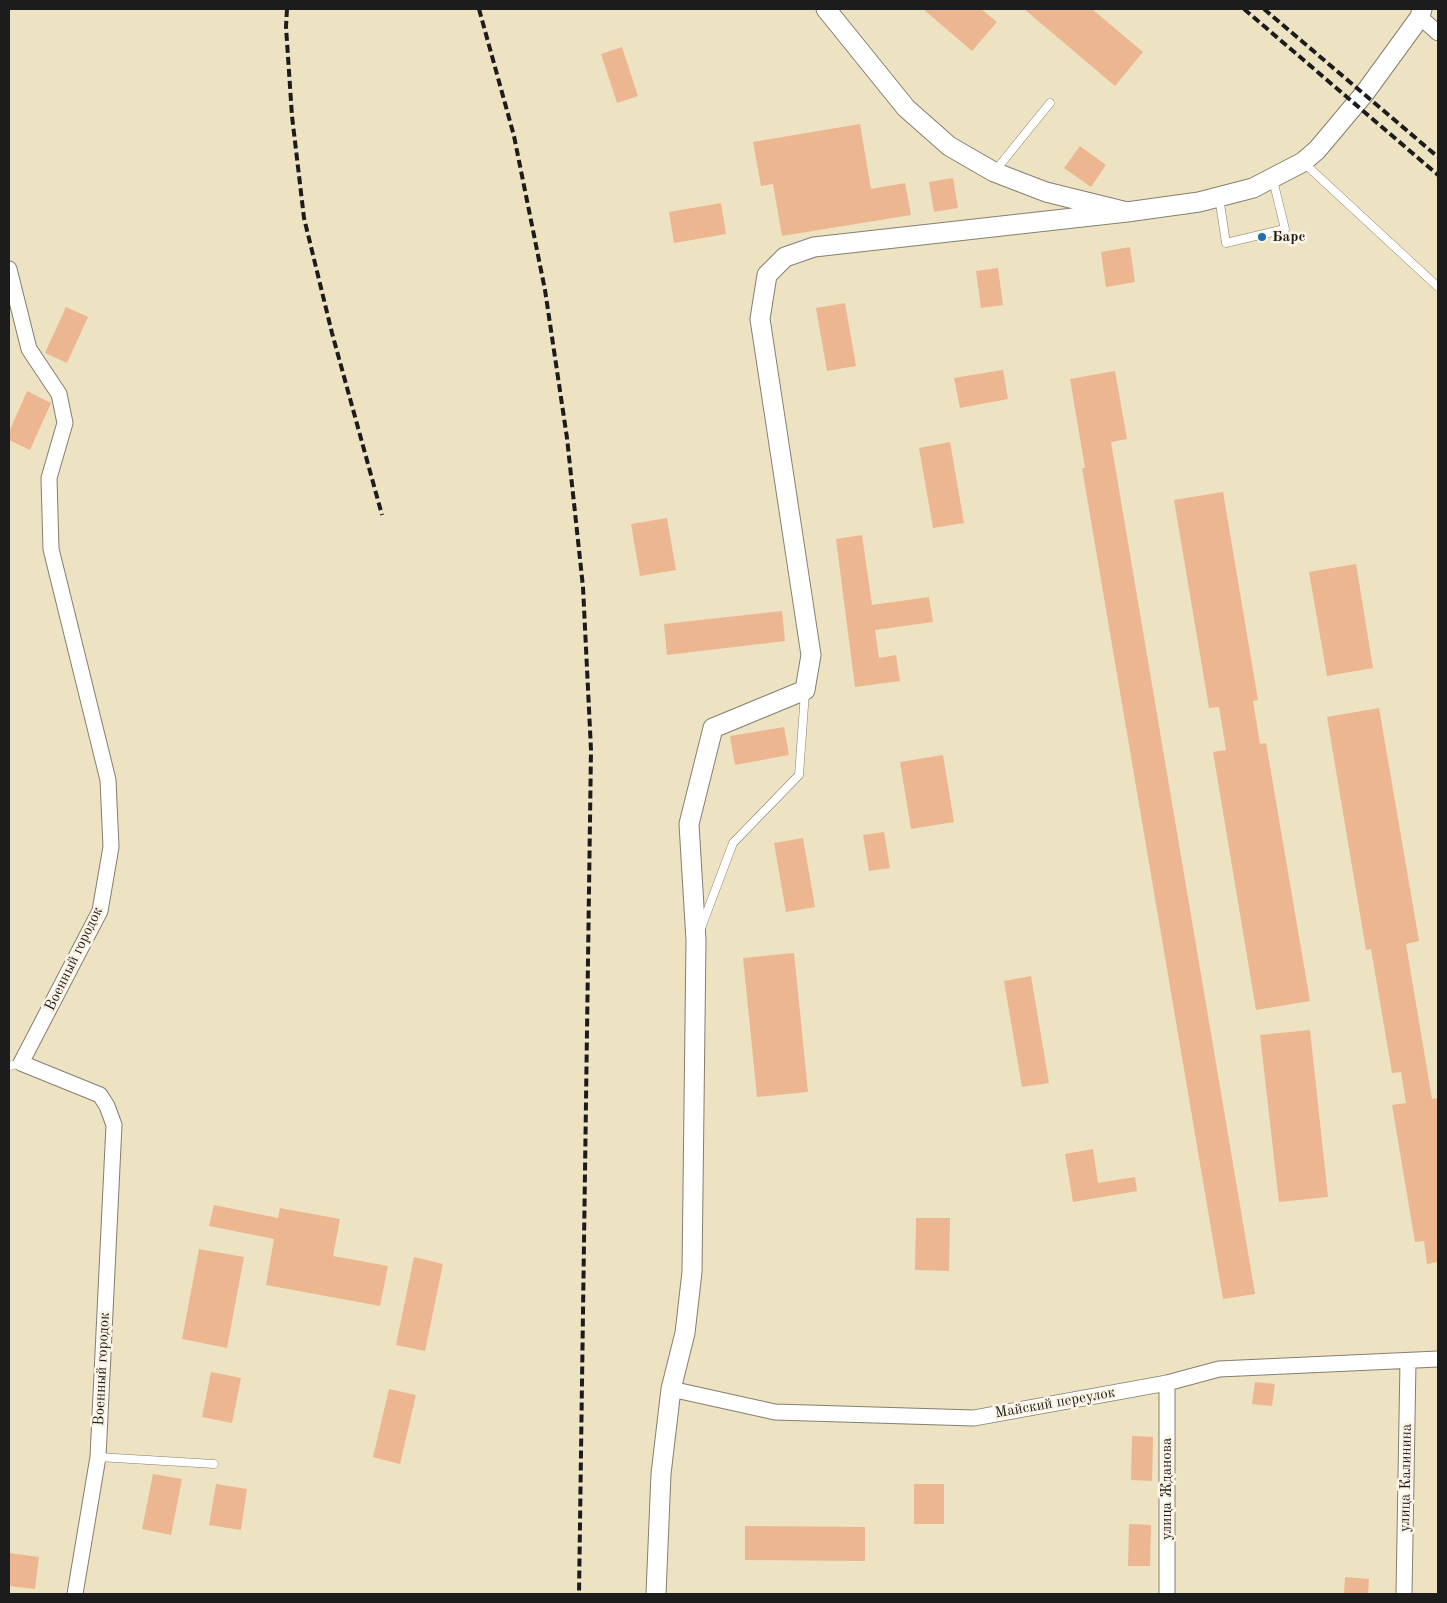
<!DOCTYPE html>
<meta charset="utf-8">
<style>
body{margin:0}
#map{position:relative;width:1447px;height:1603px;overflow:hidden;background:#ede2c2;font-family:"Old Standard TT",serif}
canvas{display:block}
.frame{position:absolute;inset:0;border:10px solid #1c1c1c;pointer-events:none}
</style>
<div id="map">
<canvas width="1447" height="1603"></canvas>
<div class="frame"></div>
</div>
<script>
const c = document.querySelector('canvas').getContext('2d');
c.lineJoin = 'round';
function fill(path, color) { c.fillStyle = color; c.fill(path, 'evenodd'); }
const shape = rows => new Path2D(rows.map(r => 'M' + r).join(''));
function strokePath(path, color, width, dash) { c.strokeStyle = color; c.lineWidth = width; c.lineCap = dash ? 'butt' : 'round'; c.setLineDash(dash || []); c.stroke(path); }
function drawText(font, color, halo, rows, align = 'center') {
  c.font = font + ' "Old Standard TT",serif'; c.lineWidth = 5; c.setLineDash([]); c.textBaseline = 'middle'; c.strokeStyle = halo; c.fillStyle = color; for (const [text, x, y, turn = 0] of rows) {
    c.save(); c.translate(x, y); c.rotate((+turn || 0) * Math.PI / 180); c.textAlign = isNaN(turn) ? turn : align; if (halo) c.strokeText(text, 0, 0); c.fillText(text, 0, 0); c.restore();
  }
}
fill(shape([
 [923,9,981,9,997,22,972,51],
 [1024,9,1092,9,1143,52,1115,86],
 [622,47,638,96,617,103,601,54],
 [860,124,871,189,905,183,911,215,782,236,773,184,761,186,753,142],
 [1080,146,1106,165,1091,187,1064,168],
 [953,178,958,208,934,212,929,182],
 [721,203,726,234,674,243,669,212],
 [1130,247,1135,282,1106,287,1101,252],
 [998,268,1003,305,981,308,976,271],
 [845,303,856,366,827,371,816,308],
 [66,307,88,317,67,363,45,353],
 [1003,370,1008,399,960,408,954,378],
 [1115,371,1127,439,1111,442,1255,1294,1223,1299,1082,468,1085,468,1070,379],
 [27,391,51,403,30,450,9,440,9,432],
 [950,442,964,523,933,528,919,448],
 [1223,492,1258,700,1253,701,1260,744,1266,743,1310,1001,1256,1010,1213,752,1226,750,1219,707,1209,708,1174,500],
 [667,518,676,570,640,576,631,524],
 [862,535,872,605,929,597,933,622,875,630,879,658,896,655,900,681,855,687,836,539],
 [1356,564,1373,668,1327,676,1309,572],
 [782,611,785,641,667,655,664,624],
 [1379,708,1419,941,1406,944,1432,1099,1438,1098,1438,1262,1427,1264,1424,1241,1415,1242,1392,1105,1406,1103,1401,1072,1392,1073,1371,949,1366,950,1327,717],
 [784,727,789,755,735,765,730,736],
 [943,755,954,822,911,829,900,762],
 [884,832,890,868,869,871,863,835],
 [803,838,815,907,786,912,774,843],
 [794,953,808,1092,757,1097,743,958],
 [1031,976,1049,1083,1022,1087,1004,981],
 [1310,1030,1328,1197,1279,1202,1260,1035],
 [1093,1149,1098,1183,1135,1177,1137,1191,1073,1202,1065,1154],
 [214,1205,278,1218,280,1208,340,1219,333,1256,388,1266,380,1306,266,1285,274,1239,209,1226],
 [916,1218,950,1218,949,1271,915,1270],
 [199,1249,244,1257,227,1348,182,1339],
 [414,1257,443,1264,425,1351,396,1345],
 [211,1372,241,1378,232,1423,202,1417],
 [1255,1382,1275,1384,1272,1406,1252,1404],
 [389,1389,416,1395,400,1464,373,1457],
 [1132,1436,1153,1437,1152,1481,1131,1480],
 [153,1474,182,1479,171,1535,142,1529],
 [216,1484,247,1489,241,1530,209,1525],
 [914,1484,944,1484,944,1524,914,1524],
 [1129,1524,1151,1525,1150,1566,1128,1566],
 [745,1526,865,1527,865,1561,745,1560],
 [9,1553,39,1557,35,1589,9,1586],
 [1345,1577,1369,1579,1368,1594,1344,1594]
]), '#ecb790');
const service = shape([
 [1304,163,1438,287],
 [995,171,1050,103],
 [1219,197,1226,243,1285,229,1273,180],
 [701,928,733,843,799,775,805,692],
 [9,1066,21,1063],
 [98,1457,214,1464]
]);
const minor = shape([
 [1420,17,1438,33],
 [9,269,29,349,59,394,65,423,49,478,51,549,108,780,111,847,100,911,21,1063,100,1095,107,1106,114,1125,98,1457,75,1594],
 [1167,1383,1167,1594],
 [671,1389,775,1412,974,1418,1167,1383,1219,1369,1438,1359],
 [1404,1594,1408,1361]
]);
const tertiary = shape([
 [826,9,906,108,949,146,994,172,1046,192,1127,212,1199,202,1253,188,1303,162,1317,150,1364,94,1420,17,1422,9],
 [656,1594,661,1474,671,1389,685,1333,692,1272,696,940,689,824,713,728,805,690,811,655,760,319,767,275,785,257,814,247,1127,212]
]);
strokePath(service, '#847f6f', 9);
strokePath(minor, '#847f6f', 17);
strokePath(tertiary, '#847f6f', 21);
strokePath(service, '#fff', 8);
strokePath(minor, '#fff', 15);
strokePath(tertiary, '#fff', 19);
strokePath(shape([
 [287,9,286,27,292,116,304,218,332,333,382,515],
 [479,9,514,136,545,290,567,438,583,587,591,750,579,1594],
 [1244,9,1438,175],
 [1264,9,1438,157]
]), '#1c1c1c', 4, [8, 4]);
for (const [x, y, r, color] of [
 [1262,237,5,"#1f6fb2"]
]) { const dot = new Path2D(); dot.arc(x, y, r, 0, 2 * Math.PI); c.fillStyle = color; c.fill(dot); strokePath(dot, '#fcf5e5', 2); }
drawText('bold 15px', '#1c1c1c', '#fcf5e5', [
 ["Барс",1272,237]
], 'left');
drawText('15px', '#1c1c1c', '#fcf5e5', [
 ["Военный городок",74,959,-64],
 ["Военный городок",102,1369,-87],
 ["Майский переулок",1055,1403,-10],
 ["улица Калинина",1406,1478,-89],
 ["улица Жданова",1167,1489,-90]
]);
</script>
